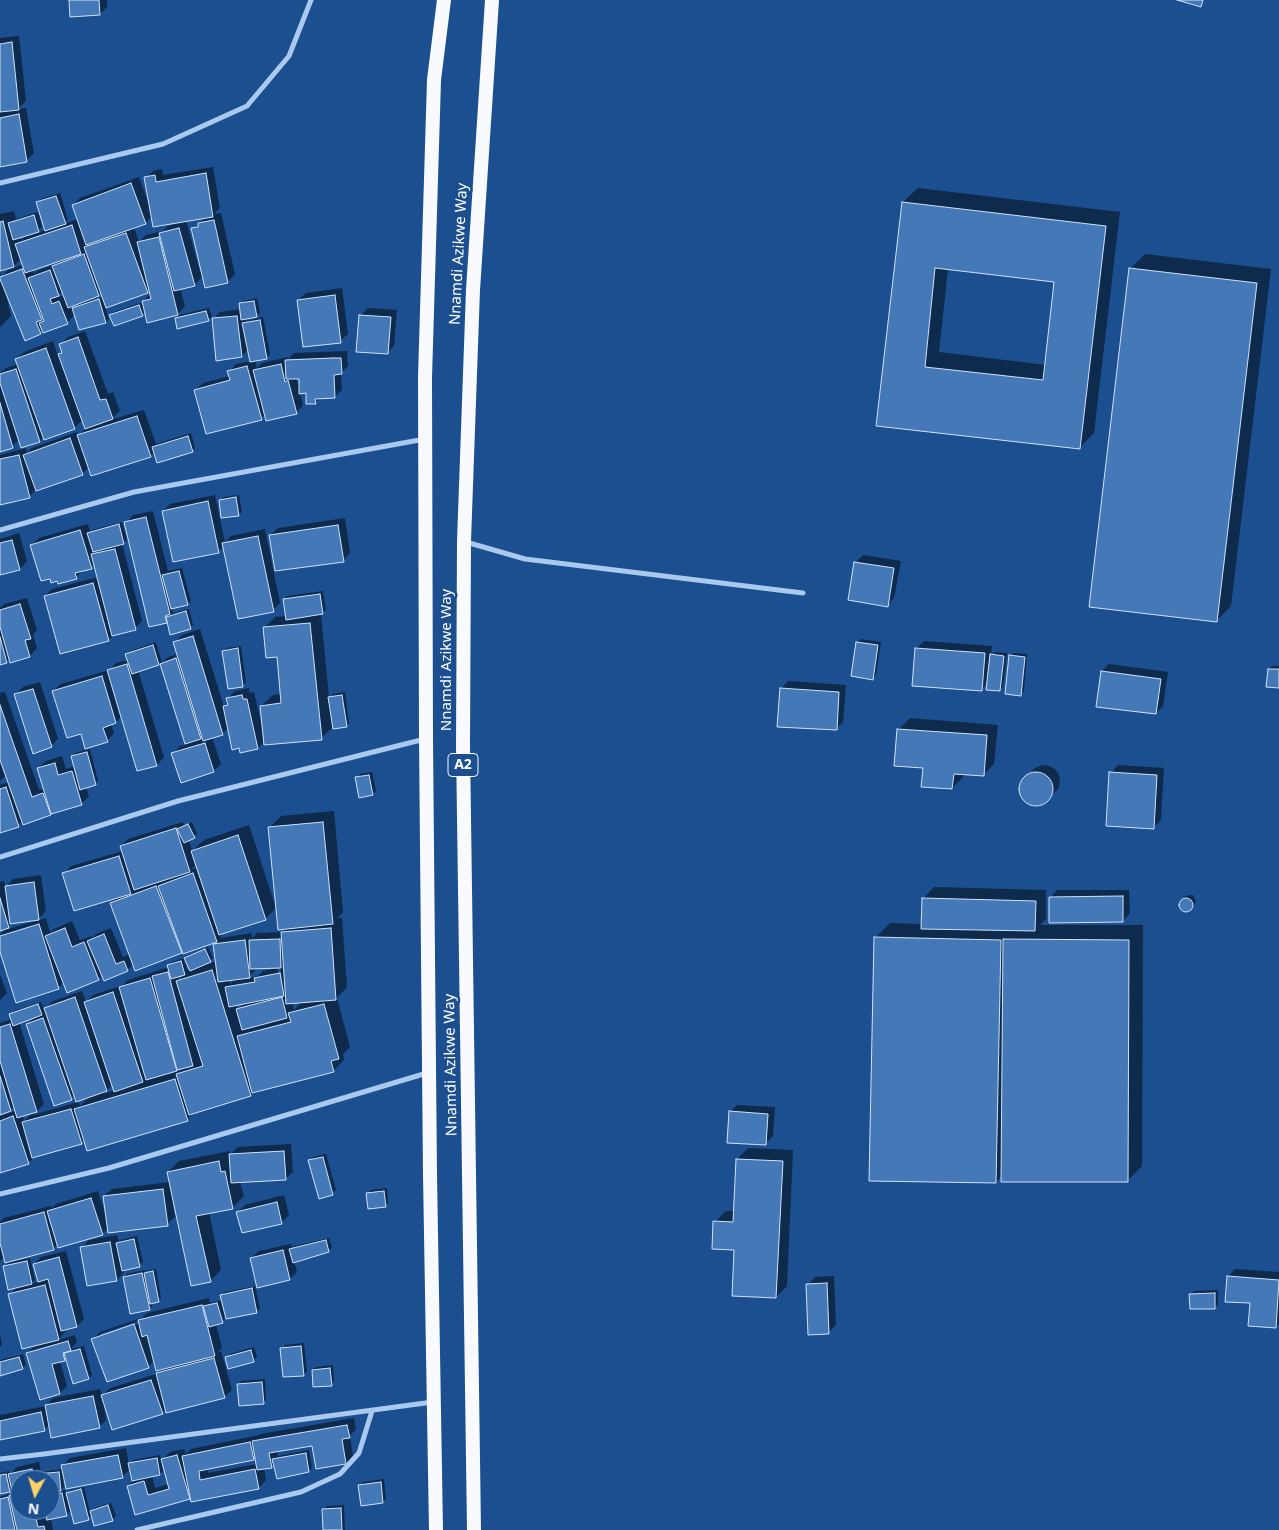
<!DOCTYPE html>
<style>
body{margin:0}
#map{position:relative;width:1279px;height:1530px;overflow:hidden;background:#1b4f8f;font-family:"Noto Sans",sans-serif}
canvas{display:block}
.north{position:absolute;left:10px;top:1470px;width:50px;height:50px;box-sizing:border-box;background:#1b4f8f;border:1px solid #7695bc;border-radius:50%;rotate:186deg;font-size:14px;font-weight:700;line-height:20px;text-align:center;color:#fff}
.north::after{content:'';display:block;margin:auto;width:18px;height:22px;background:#ffd166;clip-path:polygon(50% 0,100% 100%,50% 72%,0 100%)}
</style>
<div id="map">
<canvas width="1279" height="1530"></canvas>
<div class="north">N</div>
</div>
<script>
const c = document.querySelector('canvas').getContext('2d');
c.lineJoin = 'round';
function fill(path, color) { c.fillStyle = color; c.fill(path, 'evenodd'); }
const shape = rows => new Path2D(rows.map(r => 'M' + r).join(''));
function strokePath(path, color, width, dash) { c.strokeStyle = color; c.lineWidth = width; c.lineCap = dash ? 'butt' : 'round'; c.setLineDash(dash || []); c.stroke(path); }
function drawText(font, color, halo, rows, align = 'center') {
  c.font = font + ' "Noto Sans",sans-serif'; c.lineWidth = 5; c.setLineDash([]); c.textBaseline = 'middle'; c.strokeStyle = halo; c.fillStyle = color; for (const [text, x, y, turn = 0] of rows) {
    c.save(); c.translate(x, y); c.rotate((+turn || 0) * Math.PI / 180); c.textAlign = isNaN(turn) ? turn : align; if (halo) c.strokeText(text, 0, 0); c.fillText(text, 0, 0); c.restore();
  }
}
fill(shape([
 [70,0,107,0,107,7,100,14],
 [19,36,26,101,18,109,26,108,34,153,26,161,0,165,0,38],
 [213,167,220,208,214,214,221,213,235,274,228,282,203,276,194,285,180,288,185,306,178,314,146,312,142,315,111,315,114,312,143,302,150,294,150,289,147,292,105,307,109,319,106,322,75,314,67,323,43,330,40,333,7,294,6,294,11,316,0,327,0,271,1,277,8,270,24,264,22,258,14,266,0,269,0,214,14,211,16,219,38,212,42,227,36,233,46,230,38,203,41,199,60,193,68,220,64,224,78,219,73,205,80,198,139,177,149,205,150,204,146,178,153,171,162,169,163,175],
 [152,217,179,221,179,223,168,226,163,231,146,235,139,242,134,227,145,223],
 [206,217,193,229,202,272,200,272,186,220],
 [28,234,21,240,20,236],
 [60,259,56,264,37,271,34,274,32,269],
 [63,291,64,295,59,297,58,295],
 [101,292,103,297,88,301,87,299,98,295],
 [80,302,72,310,71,305],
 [918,188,1120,212,1094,433,1079,448,877,425,903,202],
 [948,269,1056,281,1046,365,939,352],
 [1145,254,1271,269,1231,606,1217,620,1131,268],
 [342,288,348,334,340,341,298,300,306,293],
 [257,298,260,313,256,316,246,318,246,321,263,317,270,354,267,357,255,360,257,368,262,363,288,357,288,359,294,353,347,351,348,366,341,373,342,390,334,397,321,397,315,403,307,392,300,392,303,405,296,413,265,414,261,419,196,390,203,383,230,376,229,372,236,364,251,361,248,350,242,356,213,319,220,312,241,309,240,304,243,301],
 [296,378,300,378,300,387,299,387],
 [209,308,212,317,208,320,176,319,179,315],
 [368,308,397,310,394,346,387,353,360,316],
 [85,331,108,394,113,392,120,411,110,420,144,410,156,444,191,433,195,448,192,451,155,451,150,456,89,467,82,474,35,490,29,497,0,504,0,455,26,448,27,453,32,448,77,432,78,436,86,428,83,420,74,428,44,437,39,441,20,439,12,446,0,450,0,372,0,373,6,368,18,364,16,359,24,352,53,341,58,356,63,351,61,344,68,337],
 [215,495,225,542,231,536,265,529,280,603,273,610,224,546,218,552,163,511,170,504],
 [239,495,242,512,238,515,220,500,224,497],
 [153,511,168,571,182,568,191,601,188,604,175,607,172,610,173,613,189,609,193,625,190,628,168,620,166,622,126,523,133,515],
 [345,518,350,553,343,561,270,535,278,528],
 [122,522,127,540,122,543,142,621,135,628,115,634,108,640,45,596,52,589,98,577,95,564,91,568,84,570,76,577,31,545,39,538,88,524,90,532,92,530],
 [19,533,27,561,20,569,0,574,0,539],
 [863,555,901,561,894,598,887,606,855,563],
 [323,591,326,610,321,614,329,698,333,694,345,692,349,723,346,726,334,726,321,738,265,741,258,748,229,728,222,734,212,737,221,764,214,771,173,754,180,746,186,745,160,662,138,670,164,757,157,765,138,770,122,716,116,722,111,724,114,733,107,741,82,733,53,691,61,684,109,670,116,663,129,660,127,654,130,651,156,642,162,663,168,657,178,654,175,642,182,635,200,629,224,707,228,702,227,699,235,691,249,688,250,693,254,692,262,726,263,726,261,706,273,695,282,694,278,655,264,628,275,617,287,616,284,600,287,596],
 [27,598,37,630,33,635,37,648,30,656,11,661,10,658,7,662,0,663,0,605,1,608,4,604],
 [861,639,881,642,876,675,872,678,857,643],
 [924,641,992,646,991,656,995,652,1007,653,1003,686,1000,690,988,683,981,690,917,648],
 [241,646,246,682,243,685,224,651,227,648],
 [1013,653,1027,654,1024,691,1021,694,1010,656],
 [1109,664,1168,672,1163,706,1156,713,1102,671],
 [1272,666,1279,666,1279,686,1269,669],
 [788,681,846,685,843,722,836,729,781,689],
 [40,682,58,739,51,746,16,695,23,687],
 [5,692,39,790,45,789,38,768,46,761,62,756,66,769,75,766,72,757,75,753,90,749,98,781,95,784,86,787,89,796,81,804,23,821,18,825,0,831,0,785,9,782,7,775,0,780,0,693],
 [910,718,998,725,994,764,983,775,963,773,963,777,952,788,924,767,899,729],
 [1042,765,1049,766,1055,769,1059,775,1060,782,1058,789,1044,802,1038,804,1031,804,1025,800,1021,795,1020,787,1022,781,1035,768],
 [1118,765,1164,768,1161,820,1153,828,1111,773],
 [372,772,376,791,372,794,357,778,360,774],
 [334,811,343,912,337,918,342,918,347,987,337,998,350,1047,343,1054,344,1060,333,1071,254,1092,250,1095,194,1112,187,1120,85,1139,81,1143,35,1156,28,1163,0,1172,0,1116,16,1111,15,1106,10,1110,0,1113,0,1023,12,1019,11,1015,14,1011,41,1002,44,1010,53,1001,82,991,86,1002,93,995,120,986,121,987,128,980,169,967,169,965,172,962,184,958,187,970,191,969,186,958,189,955,208,947,213,958,207,964,217,961,214,945,218,941,184,952,183,950,181,952,134,964,127,970,102,975,99,979,64,982,58,988,0,948,0,935,7,927,0,930,0,882,4,881,6,887,13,879,41,875,46,911,38,919,13,922,5,930,46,918,50,932,54,929,72,921,80,940,92,936,92,938,96,934,111,928,123,957,130,954,111,903,118,896,64,874,71,866,123,851,121,846,128,839,183,822,184,825,192,822,197,834,189,839,192,851,204,840,249,825,276,908,265,919,223,933,220,938,252,933,252,938,257,933,282,932,287,928,270,827,281,816],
 [197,864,198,867,190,870],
 [285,963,285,966,280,968,284,992,282,992,277,967,280,967],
 [256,967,276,967,277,968,263,971,258,976,248,978,256,969],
 [184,974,179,980,178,976],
 [235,979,230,984,229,980],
 [302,1001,294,1010,292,1002],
 [244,1003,238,1009,236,1004],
 [35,1017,27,1024,55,1104,71,1098,75,1095,78,1102,33,1115,44,1104,19,1022],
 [185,1067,182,1070,174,1072,178,1068],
 [113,1084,115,1090,103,1094],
 [90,1096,80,1106,78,1100],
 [34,1112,29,1116,24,1121,23,1115],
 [934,887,1046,890,1046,919,1040,925,1143,925,1142,1166,1127,1181,1003,1175,996,1182,875,938,890,923,922,924,923,899],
 [1057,890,1129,890,1130,913,1123,921,1050,898],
 [1193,895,1196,901,1194,905,1191,909,1183,910,1180,904,1182,900,1185,896],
 [0,975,7,993,0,1000],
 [737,1105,775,1107,773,1136,765,1144,730,1112],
 [291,1144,293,1172,285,1179,240,1182,244,1196,232,1208,209,1212,221,1270,210,1281,175,1204,173,1205,175,1217,167,1224,108,1228,102,1234,58,1244,53,1249,11,1260,11,1262,30,1258,35,1280,31,1283,39,1282,34,1264,41,1257,66,1251,84,1319,77,1326,65,1329,65,1332,58,1340,75,1335,77,1342,70,1349,84,1346,92,1375,89,1378,67,1357,60,1361,67,1386,60,1393,27,1353,36,1345,10,1294,18,1286,4,1267,10,1260,5,1257,0,1261,0,1222,4,1218,51,1206,52,1208,56,1204,98,1191,105,1213,107,1213,104,1196,112,1189,170,1182,168,1172,179,1161,230,1151,230,1155,238,1147],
 [748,1148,793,1150,787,1286,776,1297,715,1222,726,1211,735,1211,737,1159],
 [326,1154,336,1190,332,1193,310,1161,313,1157],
 [387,1188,388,1203,385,1206,368,1193,371,1190],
 [284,1195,289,1215,282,1222,238,1212,245,1205],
 [117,1235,119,1242,121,1240,137,1236,143,1262,139,1265,124,1269,124,1272,117,1280,88,1285,82,1248,89,1240],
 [329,1238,332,1248,328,1251,294,1261,297,1272,290,1279,251,1258,259,1251,291,1244,292,1248,294,1246],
 [156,1269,161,1298,158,1301,152,1303,152,1306,149,1309,124,1277,127,1274,145,1270,146,1273,149,1270],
 [1235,1269,1279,1272,1279,1324,1276,1327,1228,1277],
 [834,1276,836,1325,828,1333,808,1285,815,1277],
 [255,1286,260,1308,256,1312,225,1318,222,1322,216,1324,222,1348,217,1353,221,1351,232,1390,224,1397,166,1409,162,1413,105,1405,104,1406,106,1420,99,1427,49,1425,44,1430,0,1439,0,1415,46,1406,53,1398,100,1389,102,1396,110,1388,156,1374,162,1368,155,1360,148,1367,93,1339,100,1332,141,1318,141,1319,147,1313,209,1298,210,1303,223,1300,222,1295,225,1292],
 [139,1321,140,1323,100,1337,100,1334],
 [1218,1290,1218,1304,1215,1308,1191,1294,1194,1291],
 [0,1335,2,1344,0,1347],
 [304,1343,307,1371,304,1375,282,1349,285,1345],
 [254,1347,257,1357,253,1361,226,1358,230,1354],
 [23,1354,26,1365,22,1368,0,1375,0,1360],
 [333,1365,334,1381,331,1385,313,1370,316,1367],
 [265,1379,266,1400,263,1403,238,1384,241,1381],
 [354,1418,356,1429,350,1436,353,1456,346,1463,313,1445,277,1451,278,1456,309,1450,312,1468,309,1471,274,1463,271,1467,264,1468,266,1480,259,1488,191,1496,189,1498,136,1514,128,1486,133,1481,131,1468,122,1477,63,1481,64,1487,60,1491,65,1490,66,1495,71,1490,84,1487,90,1512,94,1508,111,1503,116,1516,112,1520,92,1515,88,1519,71,1510,66,1515,51,1518,53,1530,1,1530,0,1497,14,1492,13,1488,9,1491,0,1493,0,1473,9,1471,10,1474,17,1467,39,1462,41,1472,63,1469,62,1466,70,1458,126,1448,129,1465,133,1460,160,1455,161,1461,170,1452,184,1449,186,1454,191,1449,259,1435,260,1434],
 [256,1456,257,1464,208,1473,207,1468,253,1459],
 [162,1465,164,1465,169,1484,155,1488,152,1476,160,1474,163,1471],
 [20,1480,50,1480,50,1510,47,1510,49,1520,45,1521,43,1510,20,1510],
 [384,1479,386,1499,382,1502,360,1485,363,1482],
 [344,1505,345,1530,324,1530,324,1509,327,1506]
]), '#0007');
const building = shape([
 [69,0,99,0,100,15,70,17,69,0],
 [1177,0,1203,0,1201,7,1177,0],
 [12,42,19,110,0,112,0,44,12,42],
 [19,114,27,162,0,167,0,118,19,114],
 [206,173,213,217,153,227,144,177,155,175,156,182,206,173],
 [131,183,146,224,86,245,72,205,131,183],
 [56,196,66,224,45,231,36,202,56,196],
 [902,202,1106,226,1080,449,876,426,902,202],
 [935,268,1054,282,1043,380,925,367,935,268],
 [34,215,39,232,13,240,8,223,34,215],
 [214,220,228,283,205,288,191,228,198,227,198,223,214,220],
 [3,221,14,267,0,271,0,222,3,221],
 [72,225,81,254,25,273,15,244,72,225],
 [179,228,195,286,174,291,159,233,179,228],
 [126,233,148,293,106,308,84,247,126,233],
 [159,237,178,315,147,323,142,301,151,299,137,242,159,237],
 [84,254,99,296,68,308,52,266,84,254],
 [1129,268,1257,283,1217,622,1089,607,1129,268],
 [22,269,42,320,36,322,41,334,25,341,0,279,0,277,22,269],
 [50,270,59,296,50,299,52,304,59,301,68,324,43,333,39,323,44,321,28,278,50,270],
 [335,295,341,343,303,347,297,300,335,295],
 [99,299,106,323,79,330,72,308,99,299],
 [254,301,257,317,241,320,239,303,254,301],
 [139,305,143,316,114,326,109,315,139,305],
 [206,311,209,321,177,329,175,318,206,311],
 [359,315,391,317,388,354,356,352,359,315],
 [237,316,242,357,216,361,212,318,237,316],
 [260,320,267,359,250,362,242,323,260,320],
 [78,337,100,400,106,399,113,419,85,429,58,354,62,353,59,344,78,337],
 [46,348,75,429,44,440,15,359,46,348],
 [333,358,341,358,342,374,334,375,335,398,315,399,316,404,306,404,306,393,299,394,299,379,286,379,285,360,333,358],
 [281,364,285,382,288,380,297,414,266,421,253,370,281,364],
 [247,366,262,420,206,434,194,390,230,380,227,371,247,366],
 [16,369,40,442,21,448,0,383,0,374,16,369],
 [0,403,13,448,0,452,0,403],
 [137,416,151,457,91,476,77,435,137,416],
 [188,436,193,452,157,463,152,447,188,436],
 [70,438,83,475,36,491,23,455,70,438],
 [19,455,30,498,0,505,0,459,19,455],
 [236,497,239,516,221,518,219,500,236,497],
 [208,501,219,553,173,562,162,511,208,501],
 [146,517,170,614,165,616,167,623,149,627,124,522,146,517],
 [119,524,124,544,93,552,87,533,119,524],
 [338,525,344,562,275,571,269,535,338,525],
 [80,530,92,569,75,573,77,579,58,584,57,581,51,583,50,579,41,581,30,545,80,530],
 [258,536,274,612,238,619,222,543,258,536],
 [12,540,20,570,0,575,0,543,12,540],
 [115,549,136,630,112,636,91,554,115,549],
 [854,562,894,568,888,607,848,600,854,562],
 [179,571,188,605,171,609,162,575,179,571],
 [93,583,109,641,60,654,44,596,93,583],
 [320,594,323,614,286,620,283,599,320,594],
 [20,604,31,639,25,640,30,657,10,663,0,627,0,610,20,604],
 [186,611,191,629,170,635,166,617,186,611],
 [310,623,322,740,264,745,260,706,281,703,277,657,266,658,263,627,310,623],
 [193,636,223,735,203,741,173,642,193,636],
 [0,637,7,663,0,665,0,637],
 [856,642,878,645,873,680,851,676,856,642],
 [153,645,159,665,132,674,125,654,153,645],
 [238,648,243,687,228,689,222,651,238,648],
 [915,648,985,653,982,691,912,686,915,648],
 [990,654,1004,656,1000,691,986,690,990,654],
 [1009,655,1025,657,1021,696,1005,694,1009,655],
 [176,658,201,739,185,744,160,664,176,658],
 [127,664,157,766,137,771,107,670,127,664],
 [1268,669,1279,669,1279,688,1266,687,1268,669],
 [1101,671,1161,679,1156,714,1096,707,1101,671],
 [102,676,116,723,103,728,108,742,85,749,81,734,67,738,52,691,102,676],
 [780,688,839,692,837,730,777,727,780,688],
 [33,689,52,747,33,754,14,694,33,689],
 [242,695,243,699,247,699,258,749,240,753,239,748,232,750,223,706,228,705,226,698,242,695],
 [342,695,347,727,333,729,328,697,342,695],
 [0,705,32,797,43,793,51,815,23,825,0,760,0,705],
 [897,729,987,735,984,776,954,774,952,789,921,787,923,768,894,766,897,729],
 [205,743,214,772,181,783,171,753,205,743],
 [87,752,96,785,80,790,71,756,87,752],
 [55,763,58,775,72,771,82,805,51,814,37,768,55,763],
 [1109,772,1157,775,1154,829,1106,826,1109,772],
 '1019 789a17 17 0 1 1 34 0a17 17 0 1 1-34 0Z',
 [369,775,373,795,359,798,355,777,369,775],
 [6,787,19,827,0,833,0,789,6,787],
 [323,822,333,924,278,930,268,827,323,822],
 [188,824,195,838,184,843,177,829,188,824],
 [176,828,190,872,134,890,120,846,176,828],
 [238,835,266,920,219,935,191,851,238,835],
 [119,856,131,894,74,911,62,873,119,856],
 [193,873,217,942,183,954,158,886,193,873],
 [34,882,39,920,10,924,5,886,34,882],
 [156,886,182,953,135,971,110,903,156,886],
 [1123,896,1123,922,1049,923,1049,897,1123,896],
 '1179 905a7 7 0 1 1 14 0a7 7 0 1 1-14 0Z',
 [0,898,9,928,0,931,0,898],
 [922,898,1036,901,1035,931,921,929,922,898],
 [39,924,59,989,16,1003,0,952,0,936,39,924],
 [65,928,72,947,84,942,99,980,67,993,45,936,65,928],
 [331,928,336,1000,286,1004,281,932,331,928],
 [104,934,116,964,124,961,128,971,104,981,87,941,104,934],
 [874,937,1001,940,996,1183,869,1181,874,937],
 [280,939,281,968,250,969,249,940,280,939],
 [1003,939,1129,940,1128,1182,1001,1182,1003,939],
 [245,940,250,978,218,982,213,944,245,940],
 [205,949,211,962,190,971,184,958,205,949],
 [181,961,185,975,171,979,167,965,181,961],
 [212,970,251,1096,189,1115,176,1074,203,1066,176,981,212,970],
 [168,972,193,1066,177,1070,152,976,168,972],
 [280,973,284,996,229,1007,225,987,255,982,254,978,280,973],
 [150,978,177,1071,146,1080,119,987,150,978],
 [113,992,143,1082,114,1092,84,1002,113,992],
 [75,997,107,1091,76,1102,44,1008,75,997],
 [282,997,287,1018,242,1030,236,1009,282,997],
 [38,1004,42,1015,13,1026,9,1014,38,1004],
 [324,1004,339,1059,331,1061,334,1072,252,1093,237,1036,291,1022,288,1013,324,1004],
 [43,1018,72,1100,54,1106,26,1024,43,1018],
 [10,1024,37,1112,17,1118,0,1061,0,1027,10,1024],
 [0,1076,11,1111,0,1115,0,1076],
 [175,1079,188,1121,87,1151,74,1109,175,1079],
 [71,1109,82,1144,32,1158,22,1122,71,1109],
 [729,1111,768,1114,766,1145,727,1143,729,1111],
 [13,1116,29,1164,0,1173,0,1121,13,1116],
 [284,1151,286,1180,231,1183,229,1154,284,1151],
 [323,1157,333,1195,319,1199,308,1160,323,1157],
 [736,1159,783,1161,776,1298,732,1296,734,1250,712,1249,713,1221,733,1222,736,1159],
 [219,1161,221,1172,225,1171,233,1209,196,1216,211,1282,191,1286,167,1172,219,1161],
 [163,1189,168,1226,108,1233,103,1196,163,1189],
 [384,1191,386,1207,368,1209,366,1193,384,1191],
 [91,1198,103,1235,58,1248,47,1211,91,1198],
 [277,1202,282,1224,242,1233,236,1212,277,1202],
 [44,1212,54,1250,5,1263,0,1243,0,1224,44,1212],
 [134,1239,140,1267,122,1271,116,1243,134,1239],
 [326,1240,329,1252,293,1263,289,1249,326,1240],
 [110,1242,117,1281,87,1286,80,1247,110,1242],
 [283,1250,290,1280,257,1288,250,1258,283,1250],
 [59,1257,77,1327,61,1331,48,1279,38,1282,33,1264,59,1257],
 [27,1261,32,1284,8,1290,3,1266,27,1261],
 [153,1271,159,1302,150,1304,144,1273,153,1271],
 [142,1273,150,1310,130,1314,123,1277,142,1273],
 [1227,1276,1279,1280,1276,1328,1248,1326,1250,1303,1225,1302,1227,1276],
 [827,1283,829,1334,808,1335,806,1284,827,1283],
 [45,1285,59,1340,22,1349,8,1294,45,1285],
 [252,1288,257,1313,226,1319,220,1295,252,1288],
 [1215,1293,1215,1309,1190,1309,1189,1294,1215,1293],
 [217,1303,223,1323,209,1327,203,1306,217,1303],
 [202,1305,215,1356,156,1371,147,1335,142,1337,138,1320,202,1305],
 [134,1324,149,1368,107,1382,91,1339,134,1324],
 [68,1341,71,1351,63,1353,65,1361,52,1364,60,1394,40,1400,26,1353,68,1341],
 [301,1346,304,1376,283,1377,280,1348,301,1346],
 [80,1349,89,1379,73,1384,64,1353,80,1349],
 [251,1350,254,1362,228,1369,225,1357,251,1350],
 [19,1357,23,1369,0,1376,0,1362,19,1357],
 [214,1358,225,1398,166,1413,156,1373,214,1358],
 [330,1368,332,1386,313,1387,312,1370,330,1368],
 [151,1380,163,1414,112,1430,101,1395,151,1380],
 [262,1382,264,1404,239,1406,237,1384,262,1382],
 [93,1396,100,1428,51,1438,45,1405,93,1396],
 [41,1412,45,1431,0,1440,0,1421,41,1412],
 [347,1425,350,1438,342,1439,346,1464,316,1469,312,1446,269,1453,272,1468,257,1470,252,1441,347,1425],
 [250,1442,254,1460,199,1471,200,1480,255,1469,259,1489,191,1502,182,1456,250,1442],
 [306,1453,309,1472,277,1479,272,1459,306,1453],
 [118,1455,123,1478,66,1489,61,1465,118,1455],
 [177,1455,190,1499,135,1515,127,1486,144,1481,148,1495,169,1489,161,1459,177,1455],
 [157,1458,160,1475,132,1481,128,1463,157,1458],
 [32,1469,34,1480,20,1480,20,1510,34,1510,38,1527,44,1526,45,1530,17,1530,9,1495,13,1495,8,1474,32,1469],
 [59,1472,61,1491,50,1493,50,1480,38,1480,37,1474,59,1472],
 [6,1474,10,1492,0,1494,0,1475,6,1474],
 [381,1482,383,1503,361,1506,358,1485,381,1482],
 [81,1489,89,1520,74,1524,66,1493,81,1489],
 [62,1493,67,1516,47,1520,45,1510,50,1510,50,1495,62,1493],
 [8,1497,15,1530,0,1530,0,1499,8,1497],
 [108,1505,113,1521,94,1526,90,1511,108,1505],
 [341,1508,342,1530,323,1530,322,1509,341,1508]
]);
fill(building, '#4478b7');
strokePath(building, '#cfe3fa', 1);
strokePath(shape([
 [0,183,163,144,247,106,289,56,311,0],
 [0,530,134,492,425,439],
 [466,542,525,559,803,593],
 [0,857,178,801,425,739],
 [0,1194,109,1168,427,1073],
 [0,1459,44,1454,433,1402],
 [137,1530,301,1492,340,1474,359,1453,372,1411]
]), '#a9c9ee', 5);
strokePath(shape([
 [436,1530,430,1174,426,739,425,377,434,80,444,0],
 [474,1530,463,746,464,541,473,290,492,0]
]), '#f8faff', 14);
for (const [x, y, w] of [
 [463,765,30]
]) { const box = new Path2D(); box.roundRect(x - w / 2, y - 11.5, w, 23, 4); c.fillStyle = '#1b4f8f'; c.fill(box); strokePath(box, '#fff', 1); }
drawText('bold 14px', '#fff', null, [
 ["A2",463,765]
]);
drawText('15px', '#fff', '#1b4f8f', [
 ["Nnamdi Azikwe Way",459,254,-87],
 ["Nnamdi Azikwe Way",447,660,-90],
 ["Nnamdi Azikwe Way",451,1065,-91]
]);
</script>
